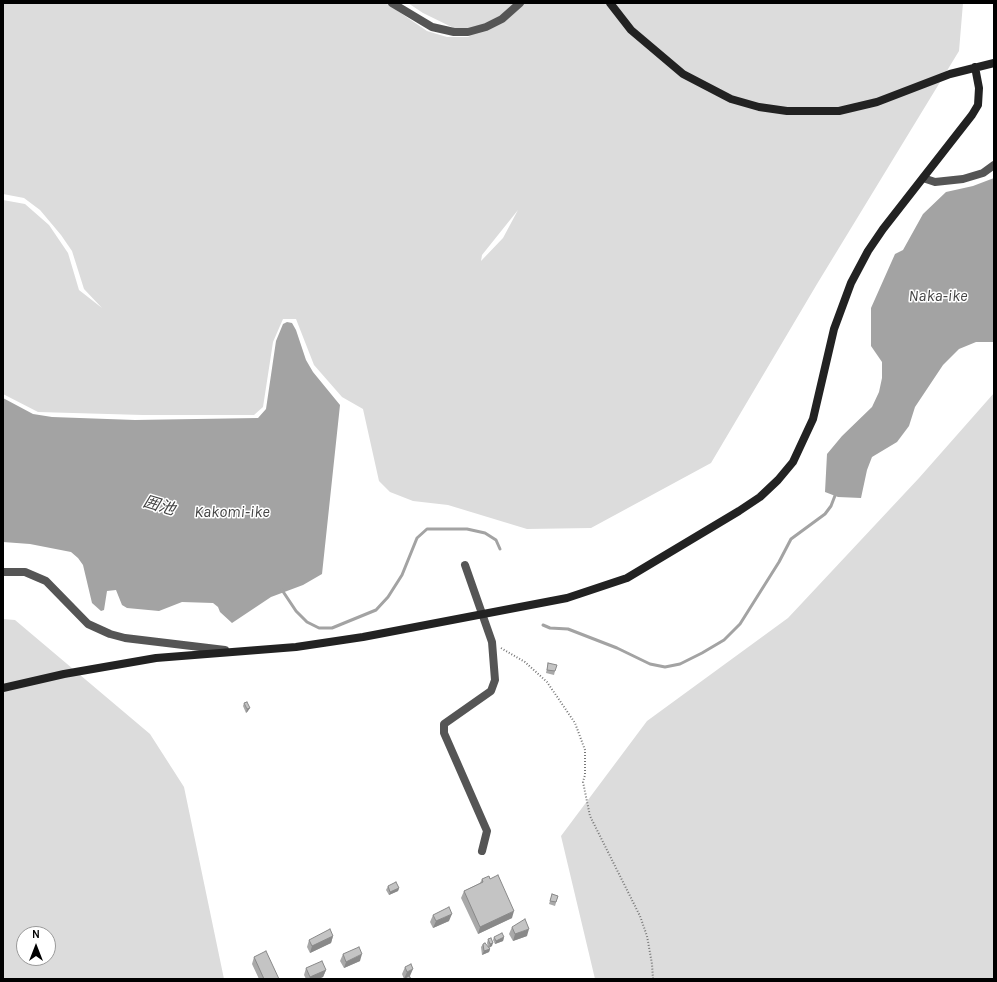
<!DOCTYPE html>
<meta charset="utf-8">
<style>
body{margin:0}
#map{position:relative;width:997px;height:982px;overflow:hidden;background:#fff;font-family:Karla,sans-serif}
canvas{display:block}
.frame{position:absolute;inset:0;border:4px solid #000;pointer-events:none}
.north{position:absolute;left:16px;top:926px;width:40px;height:40px;box-sizing:border-box;background:#fff;border:1px solid #999;border-radius:50%;rotate:0deg;font-size:11px;font-weight:700;line-height:16px;text-align:center;color:#000}
.north::after{content:'';display:block;margin:auto;width:14px;height:18px;background:#000;clip-path:polygon(50% 0,100% 100%,50% 72%,0 100%)}
</style>
<div id="map">
<canvas width="997" height="982"></canvas>
<div class="frame"></div>
<div class="north">N</div>
</div>
<script>
const c = document.querySelector('canvas').getContext('2d');
c.lineJoin = 'round';
function fill(path, color) { c.fillStyle = color; c.fill(path, 'evenodd'); }
const shape = rows => new Path2D(rows.map(r => 'M' + r).join(''));
function strokePath(path, color, width, dash) { c.strokeStyle = color; c.lineWidth = width; c.lineCap = dash ? 'butt' : 'round'; c.setLineDash(dash || []); c.stroke(path); }
function drawText(font, color, halo, rows, align = 'center') {
  c.font = font + ' Karla,"Noto Sans JP",sans-serif'; c.lineWidth = 3; c.setLineDash([]); c.textBaseline = 'middle'; c.strokeStyle = halo; c.fillStyle = color; for (const [text, x, y, turn = 0] of rows) {
    c.save(); c.translate(x, y); c.rotate((+turn || 0) * Math.PI / 180); c.textAlign = isNaN(turn) ? turn : align; if (halo) c.strokeText(text, 0, 0); c.fillText(text, 0, 0); c.restore();
  }
}
fill(shape([
 [3,3,386,3,427,31,447,37,468,37,470,36,423,13,408,3,963,3,959,51,817,284,711,463,591,528,527,529,448,505,413,501,390,492,379,481,363,409,342,397,314,365,296,319,283,319,273,342,263,407,254,415,143,415,38,412,3,394,3,200,25,204,49,225,68,253,79,290,102,308,84,289,72,251,61,235,40,210,24,198,3,194],
 [518,210,503,238,481,261,482,255],
 [994,393,994,979,595,979,561,836,647,721,788,618,919,478],
 [3,619,15,620,150,734,184,787,224,979,3,979],
 [24,934,48,934,48,958,24,958]
]), '#dcdcdc');
fill(shape([
 [994,178,994,342,976,342,959,349,943,365,915,407,909,426,897,442,872,457,867,470,861,498,838,497,825,492,827,454,842,436,872,407,879,392,882,378,882,362,871,346,871,308,895,254,903,250,923,214,946,192,973,186],
 [287,322,292,323,296,330,306,360,313,372,340,405,322,574,303,585,271,597,232,623,220,612,218,607,213,603,182,602,159,611,127,608,122,605,116,590,107,591,104,610,101,611,92,603,83,565,78,558,71,552,30,544,3,542,3,398,33,414,52,417,135,420,258,418,266,409,276,341,283,324]
]), '#a3a3a3');
strokePath(shape([
 [282,590,296,611,307,622,319,628,332,628,376,610,388,597,402,575,417,538,427,529,467,529,485,533,496,540,500,549],
 [543,625,550,628,568,629,617,648,650,664,665,667,680,664,702,653,724,640,740,624,779,562,791,539,825,514,831,506,836,493]
]), '#a3a3a3', 3);
strokePath(shape([
 [501,648,525,662,547,682,575,723,585,750,585,775,583,782,590,816,640,916,647,936,652,964,653,979]
]), '#777', 2, [1, 2]);
strokePath(shape([
 [392,3,432,27,454,32,468,32,486,27,502,19,520,3],
 [923,178,935,182,963,179,983,173,994,165],
 [465,565,492,642,495,680,491,691,444,724,444,733,487,831,482,851],
 [3,572,25,572,46,581,88,624,110,634,125,638,225,650]
]), '#555', 8);
strokePath(shape([
 [610,3,631,30,683,74,731,99,759,107,787,111,839,111,877,102,950,74,994,63],
 [3,688,64,674,156,658,296,647,363,637,567,598,627,578,739,511,760,497,778,480,793,462,813,419,834,329,851,283,868,251,883,229,972,115,978,105,979,88,975,67]
]), '#222', 8);
fill(shape([
 [548,663,555,671,554,675,546,673],
 [244,703,248,711,246,713,243,706],
 [482,879,512,918,478,934,461,898,464,891,480,883],
 [388,886,399,888,398,891,389,895,386,890],
 [552,894,558,896,555,906,549,904],
 [433,915,449,921,433,928,430,922],
 [512,927,527,936,513,941,509,934],
 [333,936,331,943,310,953,307,947,309,940],
 [494,937,504,937,503,941,495,944,493,940],
 [488,939,492,946,489,947,490,949,489,952,482,955,481,947,483,944,488,947,487,943],
 [343,954,360,961,344,968,340,961],
 [254,957,279,979,259,979,252,964],
 [405,967,410,976,411,979,404,979,402,974],
 [306,968,326,970,323,977,318,979,306,979,304,975]
]), '#a9a9a9');
fill(shape([
 [250,708,248,711,246,713,247,709],
 [399,888,398,891,389,895,390,892],
 [514,911,512,918,478,934,480,927],
 [452,914,449,921,433,928,436,921],
 [529,929,527,936,513,941,515,934],
 [333,936,331,943,310,953,312,946],
 [504,937,503,941,495,944,496,941],
 [493,943,492,946,489,948,490,944],
 [490,949,489,952,482,955,484,951],
 [362,954,360,961,344,968,346,962],
 [413,969,410,976,404,979,407,972],
 [326,970,323,977,318,979,309,979,310,977]
]), '#898989');
const building = shape([
 [548,663,557,665,555,671,547,670,548,663],
 [247,702,250,708,247,709,244,703,247,702],
 [498,875,514,911,480,927,464,891,483,882,482,879,489,876,490,879,498,875],
 [396,882,399,888,390,892,388,886,396,882],
 [552,894,558,896,556,902,550,901,552,894],
 [449,907,452,914,436,921,433,915,449,907],
 [525,919,529,929,515,934,512,927,525,919],
 [330,929,333,936,312,946,309,940,330,929],
 [502,933,504,937,496,941,494,937,502,933],
 [491,938,493,943,490,944,488,939,491,938],
 [485,943,490,949,484,951,483,944,485,943],
 [359,947,362,954,346,962,343,954,359,947],
 [266,951,279,979,264,979,254,957,266,951],
 [322,961,326,970,310,977,306,968,322,961],
 [411,964,413,969,407,972,405,967,411,964],
 [409,976,411,979,405,979,405,978,409,976]
]);
fill(building, '#c4c4c4');
strokePath(building, '#898989', 1);
drawText('italic 16px', '#444', '#fff', [
 ["Naka-ike",938,296],
 ["囲池",159,506,17],
 ["Kakomi-ike",232,512]
]);
</script>
